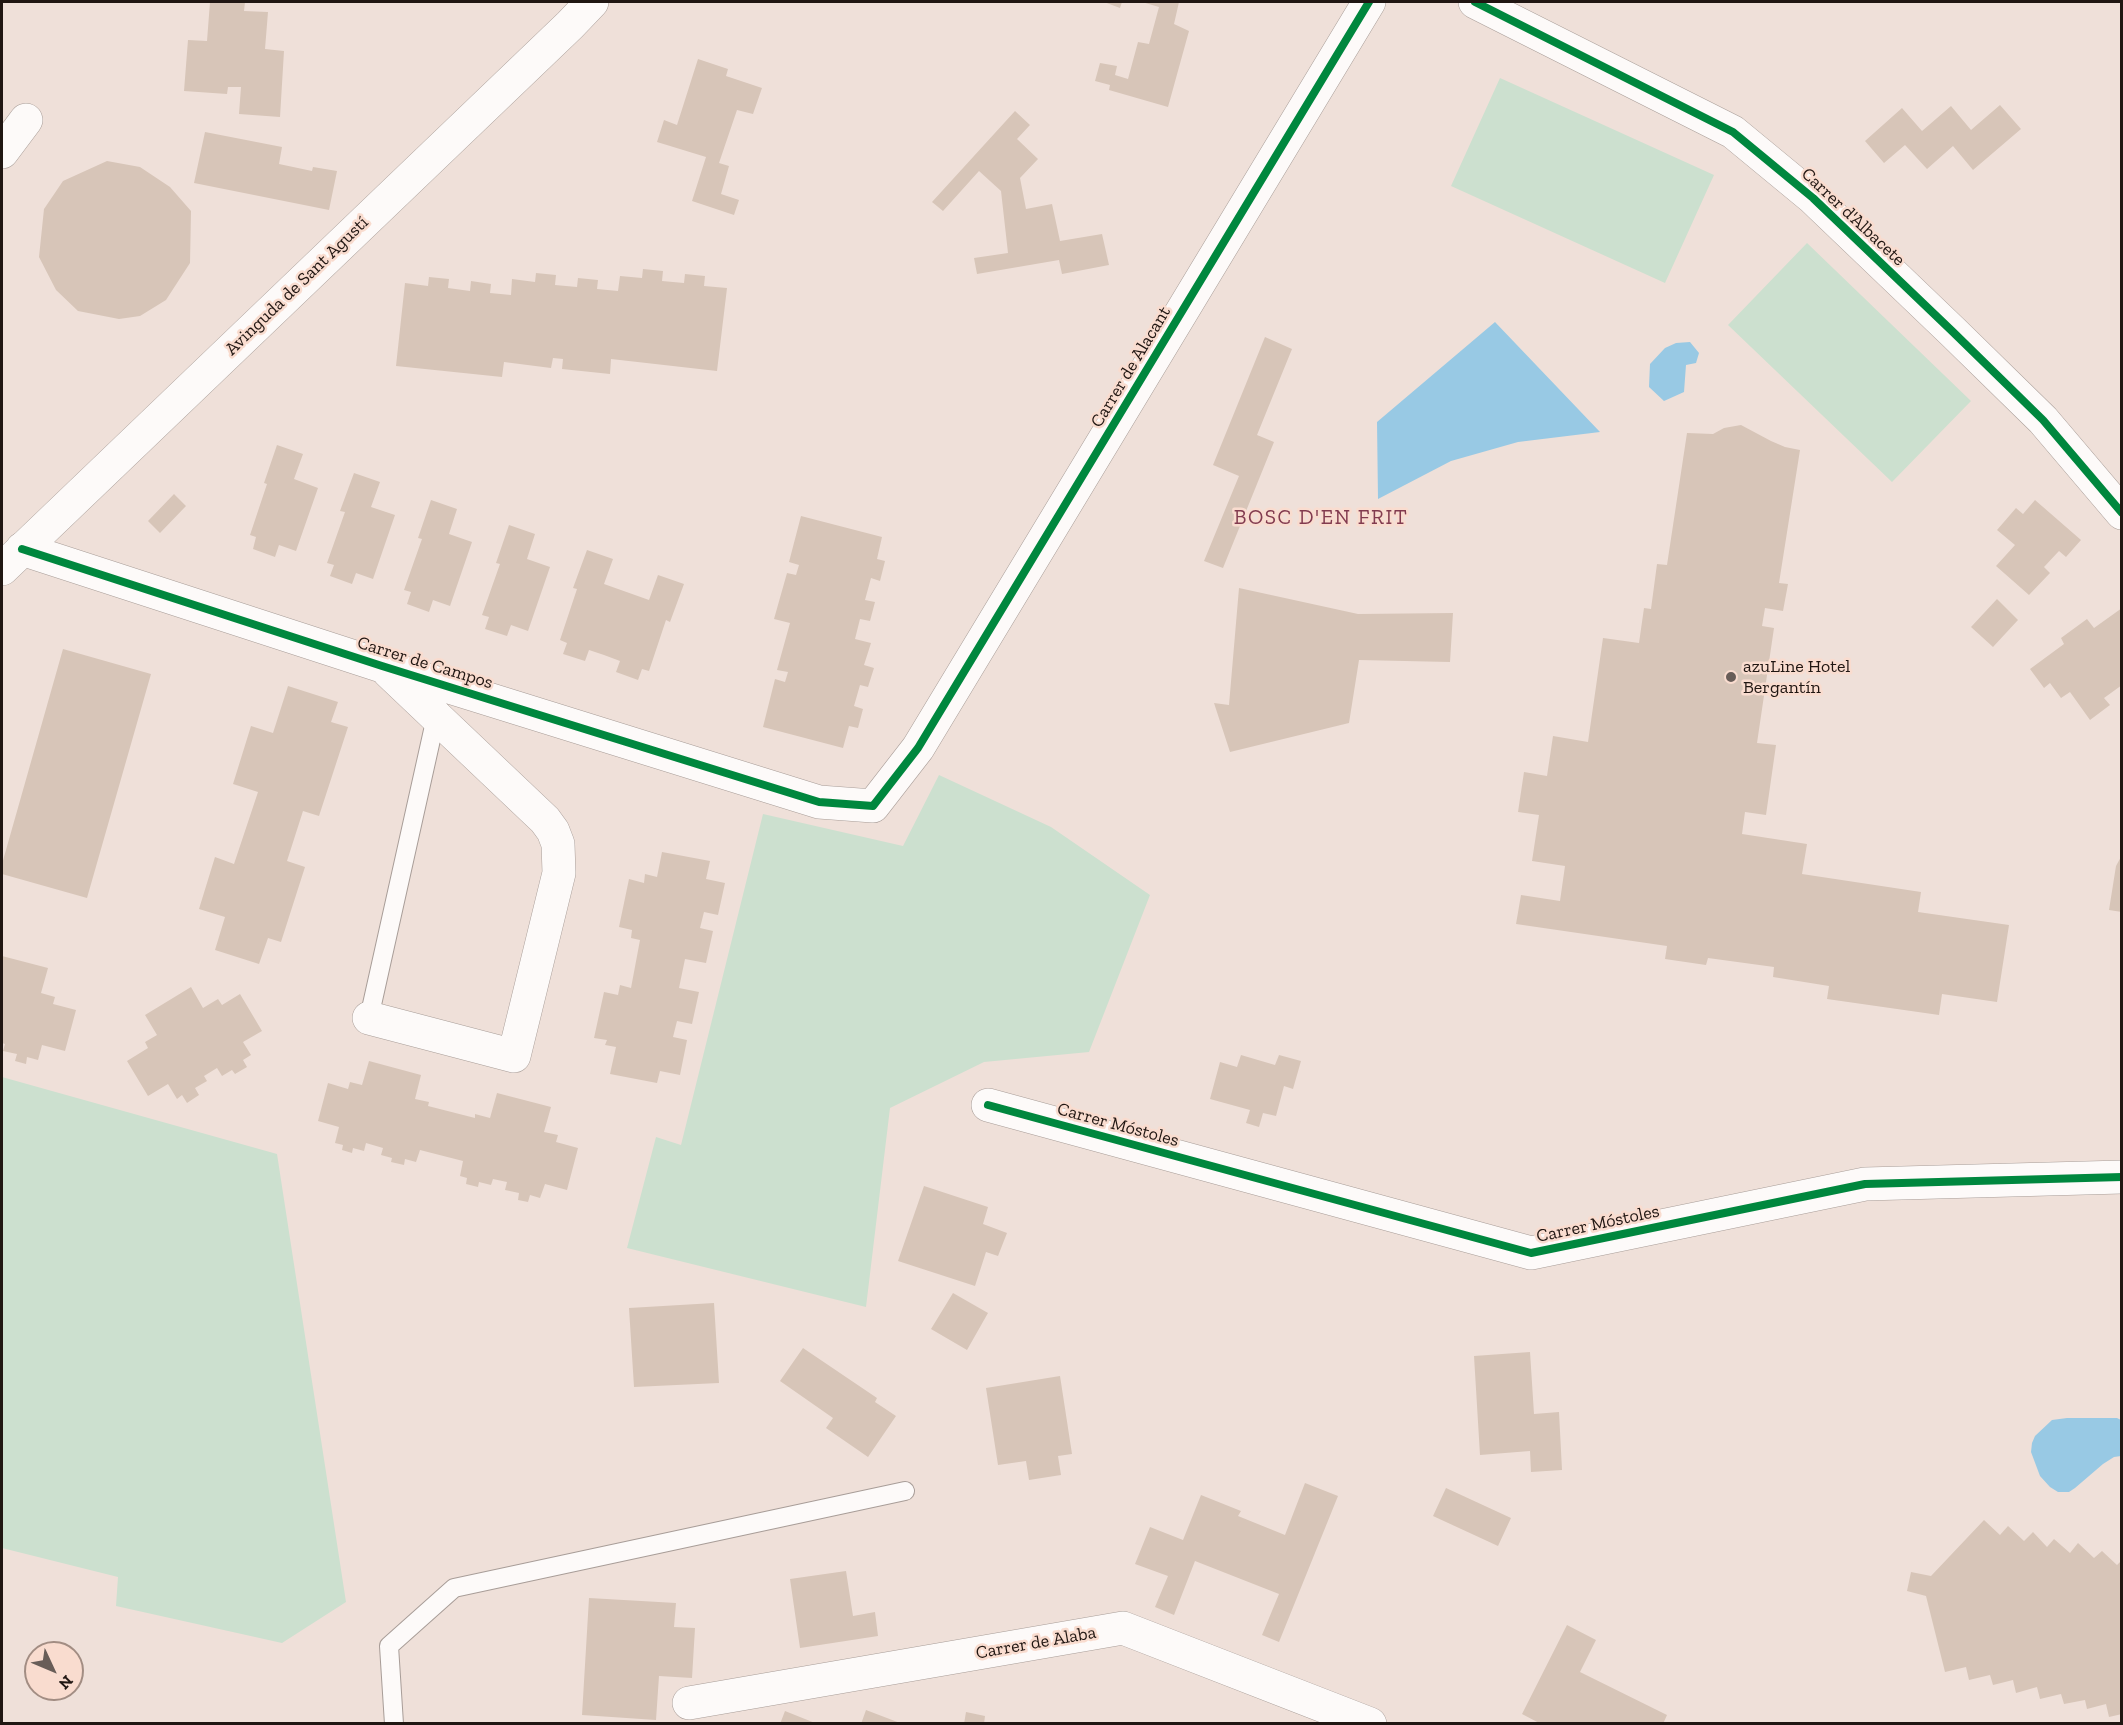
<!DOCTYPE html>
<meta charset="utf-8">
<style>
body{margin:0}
#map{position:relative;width:2123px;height:1725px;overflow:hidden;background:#efe0d9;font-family:"Zilla Slab",serif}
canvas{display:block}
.frame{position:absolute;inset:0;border:3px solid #201612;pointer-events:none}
.north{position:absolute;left:24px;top:1641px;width:60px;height:60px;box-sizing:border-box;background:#f9dccf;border:2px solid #a28d83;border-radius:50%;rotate:134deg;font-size:16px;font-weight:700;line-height:24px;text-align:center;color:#201612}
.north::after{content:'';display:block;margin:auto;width:21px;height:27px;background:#685d58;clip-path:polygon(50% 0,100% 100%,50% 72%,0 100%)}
</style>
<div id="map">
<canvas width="2123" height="1725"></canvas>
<div class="frame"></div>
<div class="north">N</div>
</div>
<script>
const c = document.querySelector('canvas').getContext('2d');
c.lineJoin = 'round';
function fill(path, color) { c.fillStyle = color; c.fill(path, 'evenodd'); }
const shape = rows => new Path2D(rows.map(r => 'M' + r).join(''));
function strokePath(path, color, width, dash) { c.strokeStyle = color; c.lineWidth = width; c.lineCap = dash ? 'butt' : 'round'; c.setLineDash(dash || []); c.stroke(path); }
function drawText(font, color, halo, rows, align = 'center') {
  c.font = font + ' "Zilla Slab",serif'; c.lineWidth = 5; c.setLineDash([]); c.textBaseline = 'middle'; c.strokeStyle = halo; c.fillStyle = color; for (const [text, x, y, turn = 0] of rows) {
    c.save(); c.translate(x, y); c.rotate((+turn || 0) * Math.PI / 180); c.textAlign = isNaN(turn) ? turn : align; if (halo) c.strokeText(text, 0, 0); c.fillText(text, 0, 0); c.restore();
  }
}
fill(shape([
 [1500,78,1714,175,1665,283,1451,186],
 [1807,243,1971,401,1892,482,1728,325],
 [939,775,1051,827,1150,895,1089,1052,984,1062,890,1108,866,1307,627,1248,656,1137,681,1145,763,814,903,846],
 [2,1077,277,1154,346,1602,282,1643,116,1606,118,1577,2,1548]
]), '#cce0cf');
fill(shape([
 [1495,322,1600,432,1518,442,1451,461,1378,499,1377,422],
 [1690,342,1699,353,1696,363,1686,365,1684,392,1664,401,1649,387,1650,364,1665,348,1676,343],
 [2067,1418,2117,1418,2121,1420,2121,1456,2114,1457,2103,1464,2075,1488,2069,1492,2058,1492,2050,1487,2040,1476,2031,1452,2032,1443,2035,1436,2052,1420]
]), '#98c9e4');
fill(shape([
 [210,2,245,2,244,11,268,12,265,49,284,51,280,117,239,114,241,87,228,87,227,94,184,91,188,40,207,41],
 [1104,2,1122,2,1120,8],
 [1142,2,1179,2,1174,24,1189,31,1168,107,1109,90,1110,85,1095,81,1100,63,1117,66,1115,75,1128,79,1138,42,1149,44,1159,7],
 [698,59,728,69,726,76,762,88,753,114,737,110,719,163,729,166,721,194,739,200,734,215,692,201,706,157,657,142,664,120,677,125],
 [2000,105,2021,129,1973,170,1953,146,1927,169,1905,145,1884,163,1865,141,1902,108,1922,131,1951,106,1971,130],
 [1015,111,1030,125,1017,139,1038,159,1020,178,1026,209,1052,204,1060,241,1102,234,1109,265,1062,274,1059,260,977,274,974,258,1008,253,1001,191,979,171,943,211,932,202],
 [205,132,282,147,279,164,312,171,313,167,337,171,329,210,194,183],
 [107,161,140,167,170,187,191,211,190,263,166,300,140,316,119,319,78,311,56,290,39,257,44,209,63,181],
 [643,269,663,271,662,281,684,283,685,274,705,276,704,286,727,288,717,371,611,359,610,374,562,369,563,359,553,358,551,368,504,362,502,377,396,366,405,283,428,286,429,277,449,279,448,288,470,291,471,281,491,284,490,293,511,295,512,279,535,282,536,273,556,275,555,285,577,287,578,278,598,280,597,289,618,291,620,276,642,278],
 [1265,337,1292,349,1257,435,1274,442,1223,568,1204,561,1239,476,1213,465],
 [1741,425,1771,441,1785,447,1800,450,1779,583,1788,584,1783,611,1765,608,1762,626,1774,628,1757,743,1776,745,1766,815,1745,812,1742,834,1807,844,1802,874,1921,892,1918,912,2009,925,1997,1002,1942,994,1939,1015,1827,999,1829,986,1773,977,1774,967,1708,958,1706,965,1665,959,1667,946,1516,924,1521,895,1560,901,1565,866,1532,861,1539,815,1518,812,1524,772,1547,776,1553,736,1588,742,1603,638,1639,643,1644,608,1651,609,1657,564,1667,565,1687,433,1713,434,1724,428],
 [277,445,303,454,294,479,318,488,296,551,279,545,275,557,253,549,256,537,250,535,267,484,264,483],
 [354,473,380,482,371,507,395,515,373,579,356,573,352,584,330,576,334,565,327,563,345,512,340,511],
 [174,494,186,506,160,533,148,521],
 [431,500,457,509,449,534,472,542,450,606,433,600,429,612,407,604,411,592,404,590,422,539,418,538],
 [2035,500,2081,540,2066,557,2059,551,2044,567,2050,573,2029,595,1996,566,2015,545,1997,530,2016,508,2023,514],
 [801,516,882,537,877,559,885,561,880,581,871,578,865,600,875,602,870,621,860,619,855,639,871,643,864,665,874,668,868,687,860,685,854,706,863,709,858,728,849,726,843,748,763,727,775,679,785,682,788,672,777,670,790,623,774,619,787,573,796,575,799,565,789,562],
 [509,525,535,534,527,559,550,567,528,631,511,625,507,636,485,629,489,617,482,615,500,564,496,563],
 [587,550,613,559,604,584,649,600,658,575,684,584,670,622,666,620,649,671,642,669,638,680,616,672,620,661,604,655,589,650,585,661,563,654,567,643,560,640,577,589,573,588],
 [1239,588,1358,614,1453,613,1450,662,1359,660,1349,723,1230,752,1214,703,1229,705],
 [1997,599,2018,620,1993,647,1971,627],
 [2122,608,2122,685,2104,698,2110,705,2090,720,2070,692,2061,698,2050,683,2044,688,2030,669,2064,644,2061,638,2087,619,2094,628],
 [63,649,151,674,87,898,2,874,2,864],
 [288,686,338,702,331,722,348,727,319,816,303,811,287,861,305,867,281,942,268,938,259,964,215,950,225,917,199,909,215,857,234,864,258,792,233,784,251,726,273,733],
 [662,852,710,861,706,879,725,883,718,915,704,912,700,928,713,931,706,963,685,959,679,988,699,992,692,1024,677,1021,673,1037,687,1040,680,1075,660,1071,657,1083,610,1074,616,1047,605,1045,607,1040,594,1038,604,992,618,995,620,985,631,988,640,940,631,938,632,930,619,927,629,879,644,883,645,874,657,877],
 [2122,855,2122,912,2109,910,2116,866],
 [2,956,48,968,41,993,55,997,53,1004,76,1010,65,1051,42,1045,38,1060,27,1057,26,1064,15,1061,17,1054,3,1051,5,1044,2,1043],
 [191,987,203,1008,218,999,222,1005,240,994,262,1031,243,1042,251,1055,243,1060,247,1067,235,1074,232,1070,222,1076,217,1068,204,1076,207,1081,195,1088,199,1095,187,1103,182,1095,177,1099,168,1084,148,1096,127,1061,148,1048,145,1042,157,1035,145,1015],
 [1241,1055,1275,1065,1279,1055,1301,1061,1293,1089,1284,1086,1276,1116,1263,1113,1259,1127,1246,1123,1250,1110,1210,1099,1220,1062,1237,1067],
 [369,1061,421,1075,415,1099,429,1102,428,1106,475,1118,475,1114,490,1118,497,1093,551,1107,544,1132,558,1135,556,1142,578,1148,567,1190,545,1184,540,1198,530,1195,528,1202,518,1200,519,1193,505,1190,507,1182,493,1179,491,1185,479,1182,478,1187,466,1184,467,1178,460,1176,463,1161,420,1150,416,1162,405,1159,404,1165,391,1162,392,1158,381,1155,383,1148,366,1143,364,1151,353,1148,352,1153,342,1150,343,1145,335,1143,339,1127,318,1121,328,1083,348,1089,350,1082,362,1085],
 [924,1186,988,1207,983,1224,1007,1233,998,1256,986,1252,975,1286,898,1261],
 [953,1293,988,1313,967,1350,931,1329],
 [714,1303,719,1383,634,1387,629,1308],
 [803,1348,877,1398,875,1402,896,1416,868,1457,826,1428,833,1418,780,1381],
 [1530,1352,1534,1414,1559,1412,1562,1470,1531,1472,1530,1451,1480,1455,1474,1356],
 [1060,1376,1072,1454,1058,1456,1061,1475,1029,1480,1026,1461,998,1465,986,1388],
 [1305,1483,1338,1496,1279,1642,1262,1635,1279,1594,1195,1561,1174,1615,1155,1607,1168,1576,1135,1564,1150,1527,1183,1540,1201,1495,1241,1511,1238,1516,1285,1535],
 [1446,1488,1511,1518,1498,1546,1433,1516],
 [1984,1520,2000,1535,2008,1526,2024,1541,2033,1532,2047,1547,2054,1539,2070,1553,2078,1543,2094,1558,2102,1551,2117,1565,2122,1560,2122,1714,2109,1717,2106,1704,2087,1709,2085,1700,2064,1704,2061,1694,2040,1699,2037,1687,2016,1693,2013,1680,1993,1685,1990,1675,1969,1680,1966,1667,1945,1672,1926,1596,1907,1591,1911,1572,1931,1576],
 [846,1571,853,1616,875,1612,878,1636,800,1648,790,1579],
 [589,1598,676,1603,674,1627,695,1628,692,1678,659,1676,656,1720,582,1715],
 [1567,1625,1596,1640,1580,1672,1667,1715,1663,1724,1541,1724,1522,1714],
 [866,1710,900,1723,900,1724,861,1724],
 [785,1711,815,1723,815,1724,780,1724],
 [966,1712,985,1716,984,1724,964,1724]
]), '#d7c5b8');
const service = shape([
 [369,1018,436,717],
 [394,1724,389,1646,454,1588,905,1491]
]);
const minor = shape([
 [2,152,26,120],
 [22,549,382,666,819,802,873,806,918,748,1369,2],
 [369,1018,514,1056,559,873,558,844,553,831,545,820,389,672],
 [988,1105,1531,1253,1865,1184,2122,1177],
 [689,1703,1123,1628,1370,1724]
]);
const tertiary = shape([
 [1475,2,1733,132,1813,198,1953,332,2043,420,2122,513],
 [2,569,570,25,592,2]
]);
strokePath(service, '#a89d98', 20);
strokePath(minor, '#a89d98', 34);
strokePath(tertiary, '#a89d98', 34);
strokePath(service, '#fdfaf9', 18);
strokePath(minor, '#fdfaf9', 33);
strokePath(tertiary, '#fdfaf9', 33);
strokePath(shape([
 [1475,2,1733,132,1813,198,1953,332,2043,420,2122,513],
 [22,549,382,666,819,802,873,806,918,748,1369,2],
 [988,1105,1531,1253,1865,1184,2122,1177]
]), '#00873e', 8);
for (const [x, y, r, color] of [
 [1731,677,6,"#685d58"]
]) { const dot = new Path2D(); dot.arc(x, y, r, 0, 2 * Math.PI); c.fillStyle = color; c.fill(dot); strokePath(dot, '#f9dccf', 2); }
drawText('18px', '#201612', '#f9dccf', [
 ["Carrer d'Albacete",1853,217,43],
 ["Avinguda de Sant Agustí",297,286,-44],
 ["Carrer de Alacant",1131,367,-59],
 ["Carrer de Campos",425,663,17],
 ["Carrer Móstoles",1118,1125,15],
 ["Carrer Móstoles",1598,1224,-12],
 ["Carrer de Alaba",1036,1643,-10]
]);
drawText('18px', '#201612', '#f9dccf', [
 ["azuLine Hotel",1743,667],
 ["Bergantín",1743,688]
], 'left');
c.letterSpacing = '1.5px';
drawText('21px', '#823b4f', '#f9dccf', [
 ["BOSC D'EN FRIT",1321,518]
]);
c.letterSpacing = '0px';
</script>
